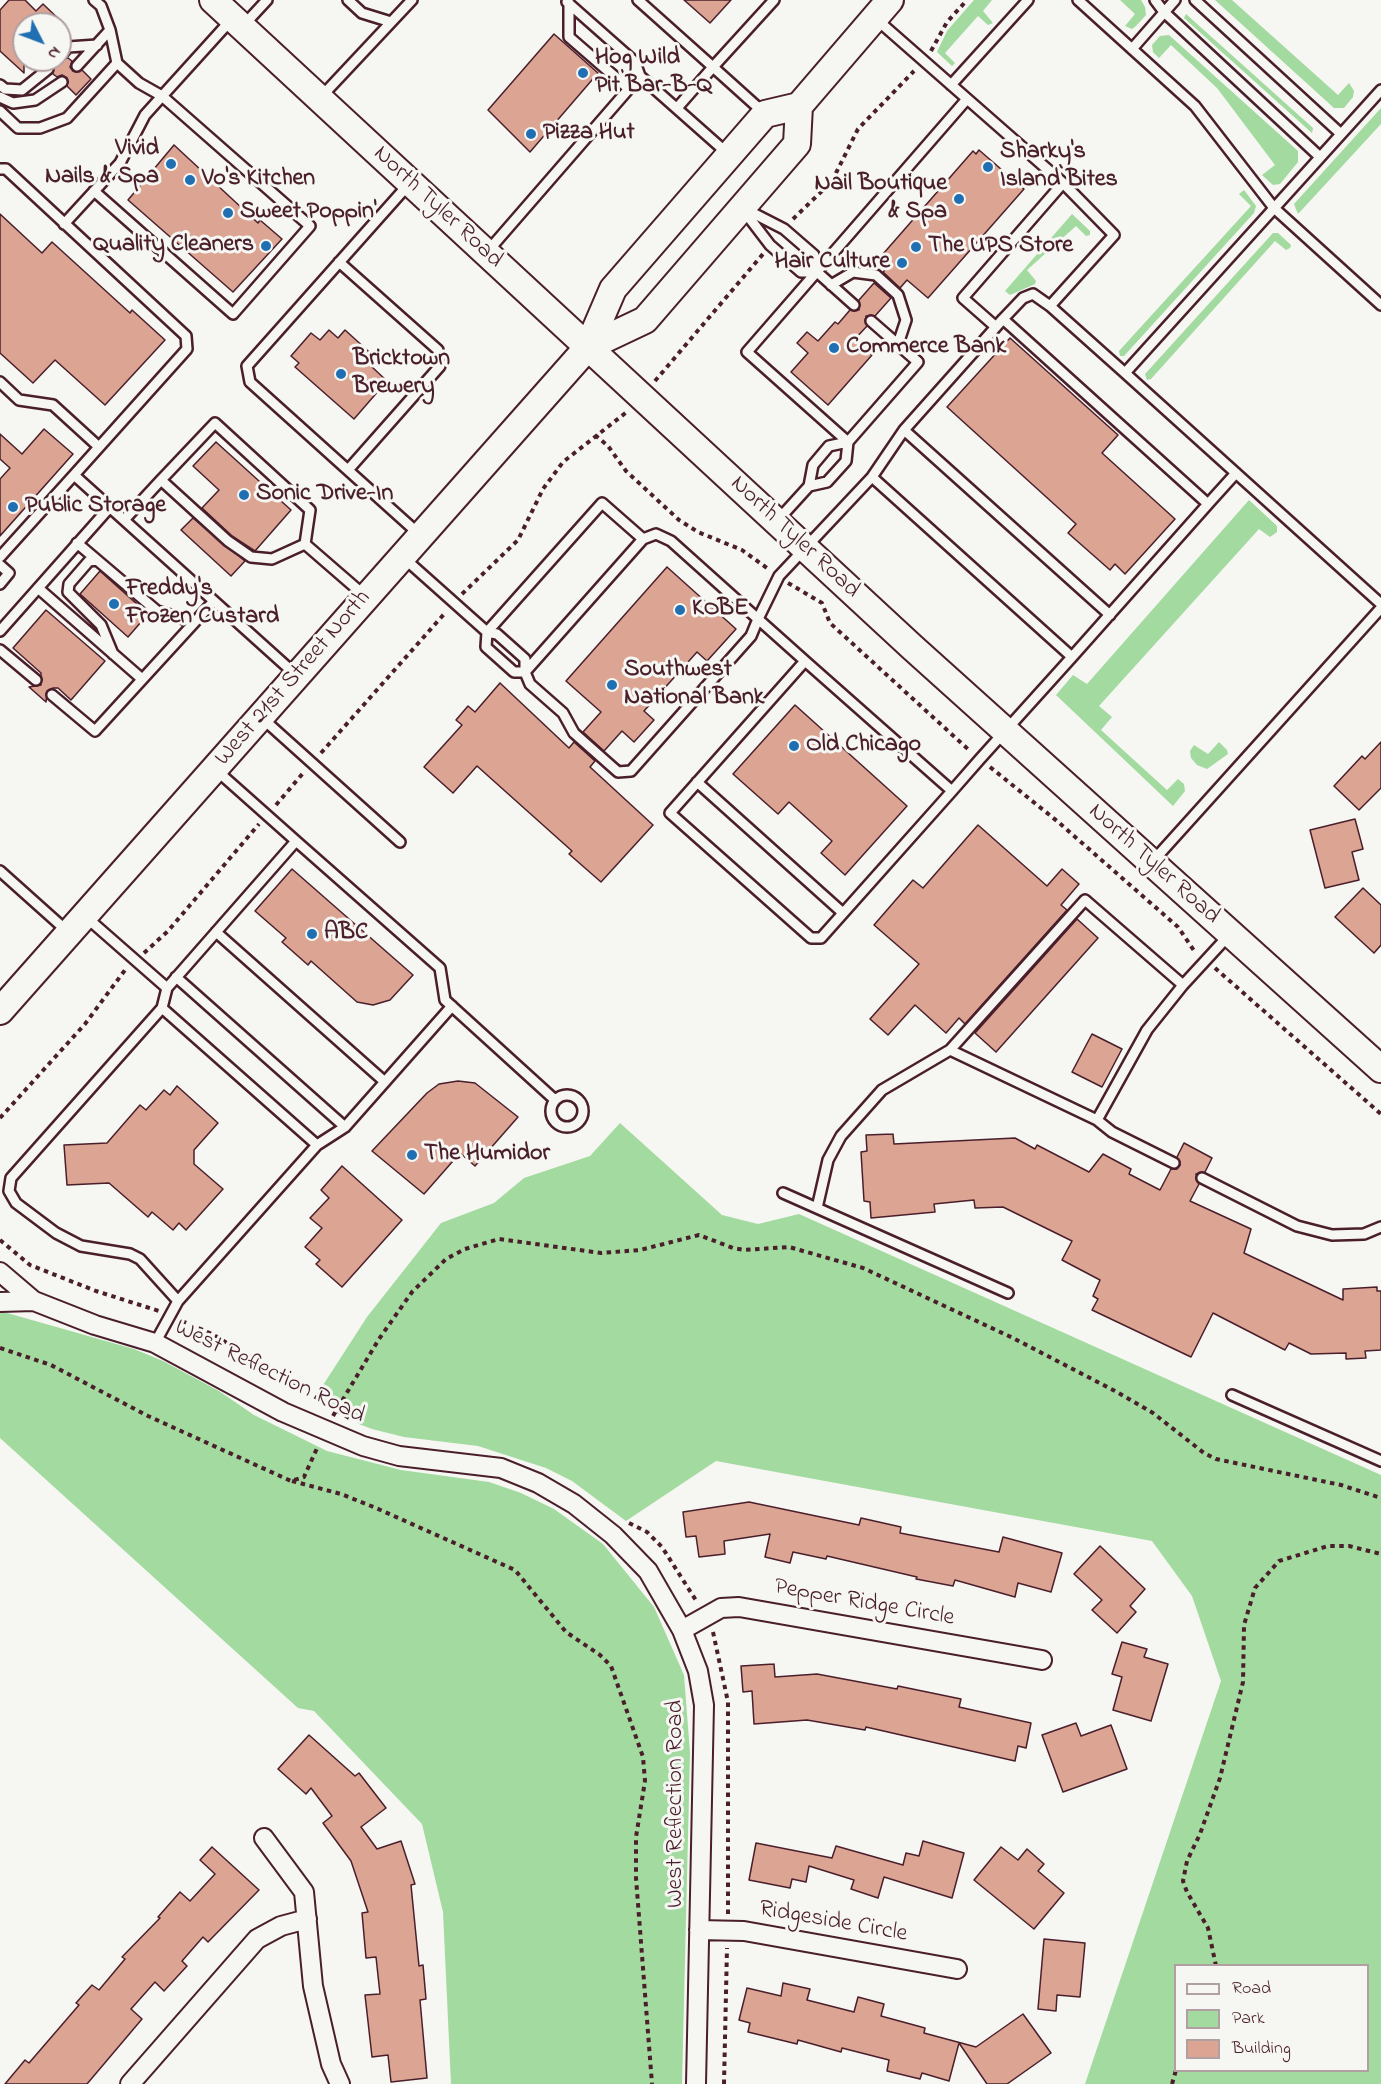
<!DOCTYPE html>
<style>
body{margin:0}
#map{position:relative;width:1381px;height:2084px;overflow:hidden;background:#f6f6f2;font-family:"Indie Flower",sans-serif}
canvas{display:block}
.legend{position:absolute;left:1174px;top:1964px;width:195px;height:108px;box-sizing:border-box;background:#f6f6f2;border:2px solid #b1a0a2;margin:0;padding:8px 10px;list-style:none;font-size:18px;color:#4a1f2b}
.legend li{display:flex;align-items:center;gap:12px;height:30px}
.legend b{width:30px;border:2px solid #b1a0a2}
.north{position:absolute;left:12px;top:12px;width:60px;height:60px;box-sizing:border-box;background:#f6f6f2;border:2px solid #b1a0a2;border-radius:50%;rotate:132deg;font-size:16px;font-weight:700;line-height:24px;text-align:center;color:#4a1f2b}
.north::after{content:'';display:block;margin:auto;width:21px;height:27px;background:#1f6fb2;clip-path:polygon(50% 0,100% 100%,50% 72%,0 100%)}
</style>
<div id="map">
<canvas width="1381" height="2084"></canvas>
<ul class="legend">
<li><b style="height:8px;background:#f6f6f2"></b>Road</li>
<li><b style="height:16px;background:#a2da9f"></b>Park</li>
<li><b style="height:16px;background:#dba493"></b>Building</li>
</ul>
<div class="north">N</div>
</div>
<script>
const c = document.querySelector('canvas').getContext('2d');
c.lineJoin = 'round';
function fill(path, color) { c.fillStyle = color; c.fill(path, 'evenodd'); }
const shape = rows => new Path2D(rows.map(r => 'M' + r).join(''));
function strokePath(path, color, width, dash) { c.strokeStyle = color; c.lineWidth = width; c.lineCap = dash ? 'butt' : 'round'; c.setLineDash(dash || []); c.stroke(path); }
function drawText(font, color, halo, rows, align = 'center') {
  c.font = font + ' "Indie Flower",sans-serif'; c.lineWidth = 6; c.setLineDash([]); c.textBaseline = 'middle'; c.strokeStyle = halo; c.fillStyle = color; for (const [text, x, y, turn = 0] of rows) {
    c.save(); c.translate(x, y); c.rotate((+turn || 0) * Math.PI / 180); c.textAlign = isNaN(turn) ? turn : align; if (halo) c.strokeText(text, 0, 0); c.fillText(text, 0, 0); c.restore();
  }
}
fill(shape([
 [974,0,992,0,983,11,993,23,988,25,978,16,945,53,955,63,952,66,937,52,947,31],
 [1120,0,1141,0,1145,7,1146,15,1136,26,1132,29,1125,26,1135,14],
 [1215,0,1232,0,1338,95,1349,83,1354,91,1353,97,1344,108,1334,108],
 [1186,14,1313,128,1312,133,1184,18],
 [1169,35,1298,151,1298,162,1280,184,1273,185,1262,175,1275,165,1217,88,1171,45,1159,58,1153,52,1152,45,1160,36],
 [1381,108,1381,124,1298,214,1294,204],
 [1244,190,1256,206,1254,213,1124,356,1120,356,1119,351,1251,206,1239,194],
 [1072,214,1090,231,1090,235,1086,236,1076,226,1027,270,1036,281,1035,284,1010,295,1005,291],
 [1273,233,1278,233,1291,245,1290,248,1286,250,1275,241,1151,379,1147,380,1145,374],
 [1249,500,1277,526,1277,532,1270,537,1259,529,1099,706,1112,717,1101,730,1167,790,1178,779,1184,784,1185,791,1173,806,1056,695,1073,675,1087,684],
 [1219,742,1227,750,1228,754,1207,769,1197,765,1191,758,1190,751,1194,745,1208,754],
 [620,1123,722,1215,758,1224,799,1214,1381,1475,1381,2084,1085,2084,1221,1681,1192,1596,1152,1541,716,1461,626,1521,572,1481,546,1468,478,1446,404,1437,372,1429,359,1424,344,1410,316,1396,367,1317,441,1223,494,1203,524,1178,590,1156],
 [1176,1966,1368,1966,1368,2070,1176,2070],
 [0,1311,134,1349,163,1361,219,1391,254,1415,327,1451,401,1470,489,1482,521,1493,554,1509,603,1544,654,1607,684,1675,690,1753,682,2084,451,2084,443,1912,422,1824,314,1711,298,1708,0,1438]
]), '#a2da9f');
const building = shape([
 [9,0,25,0,36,11,43,4,64,24,24,24,24,73,0,51,0,10,9,0],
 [684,0,731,0,710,23,684,0],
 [554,34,598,73,530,152,488,110,554,34],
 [68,58,72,61,70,67,73,71,82,70,91,79,76,95,67,86,67,78,62,75,57,77,53,74,53,64,43,64,38,60,68,58],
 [174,145,258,223,260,220,282,239,233,292,128,200,174,145],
 [979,150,1024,189,928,298,907,280,900,288,883,272,890,265,884,260,887,257,883,254,973,151,976,154,979,150],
 [0,214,42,253,52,242,130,313,132,310,165,340,105,405,55,360,33,383,0,353,0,214],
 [874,283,891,298,875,316,866,316,867,326,855,339,872,355,828,405,791,372,808,353,797,343,807,332,818,341,835,322,838,324,850,310,859,310,859,300,874,283],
 [329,330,338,338,345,330,378,360,372,367,387,381,354,419,295,367,299,363,291,356,311,333,320,340,329,330],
 [1010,338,1118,435,1102,453,1175,519,1125,574,1115,564,1110,570,1068,533,1076,524,947,407,1010,338],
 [44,429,73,454,0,536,0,479,10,468,0,459,0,434,22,454,44,429],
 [216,442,291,510,255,551,232,536,202,508,219,490,193,466,216,442],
 [193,518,245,561,231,576,181,530,193,518],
 [667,567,736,629,707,661,697,652,644,711,654,720,634,742,622,731,604,751,583,732,601,712,566,681,667,567],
 [100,571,148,614,128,637,80,594,100,571],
 [46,610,105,661,71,700,58,688,53,688,47,691,46,702,29,687,41,685,41,673,13,648,46,610],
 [500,683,569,748,574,742,595,761,590,767,653,825,601,882,569,854,572,851,477,766,453,793,424,767,462,725,456,720,468,706,475,712,500,683],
 [795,705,907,806,845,875,821,853,832,841,789,802,778,814,733,774,795,705],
 [1381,742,1381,788,1359,810,1334,786,1362,756,1365,759,1381,742],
 [1355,819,1363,849,1352,852,1359,880,1325,888,1310,830,1355,819],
 [978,825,1047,886,1062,869,1079,884,1061,905,1067,910,965,1024,959,1018,946,1033,915,1005,888,1035,870,1019,919,964,874,925,913,880,923,888,978,825],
 [292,869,413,975,390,1000,373,1005,357,1002,311,961,308,965,282,942,286,938,255,911,292,869],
 [1363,888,1381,905,1381,945,1374,953,1335,917,1363,888],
 [1077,919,1098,938,996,1052,975,1033,1077,919],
 [1092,1034,1122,1049,1102,1087,1072,1072,1092,1034],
 [458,1081,475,1083,518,1117,475,1166,460,1153,424,1194,372,1151,427,1093,439,1084,458,1081],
 [177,1086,218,1123,194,1150,194,1164,223,1189,186,1230,179,1223,173,1230,152,1212,148,1217,109,1183,67,1185,64,1145,107,1143,140,1105,146,1110,164,1090,170,1095,177,1086],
 [893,1134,894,1144,1015,1138,1035,1149,1037,1145,1089,1172,1103,1154,1131,1169,1129,1174,1160,1190,1171,1169,1177,1169,1180,1165,1177,1157,1184,1143,1212,1158,1205,1172,1196,1174,1199,1184,1190,1201,1251,1229,1244,1253,1343,1300,1343,1289,1377,1287,1377,1291,1381,1291,1381,1350,1365,1351,1366,1358,1346,1359,1346,1353,1311,1354,1289,1343,1285,1350,1213,1313,1191,1357,1092,1310,1098,1299,1093,1296,1100,1280,1062,1260,1072,1241,1003,1207,975,1208,974,1200,934,1204,935,1212,871,1218,870,1202,864,1201,861,1152,867,1151,866,1135,893,1134],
 [342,1166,402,1220,342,1287,316,1264,320,1260,305,1247,322,1228,310,1218,329,1198,321,1190,342,1166],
 [749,1502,859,1525,861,1518,901,1527,900,1533,999,1552,1003,1537,1062,1553,1051,1592,1018,1583,1015,1597,955,1580,953,1586,916,1579,917,1577,827,1556,826,1559,793,1552,790,1563,765,1557,770,1534,724,1541,725,1554,699,1557,696,1536,686,1537,683,1512,749,1502],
 [1100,1546,1145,1589,1130,1606,1136,1612,1117,1633,1092,1610,1102,1600,1074,1574,1100,1546],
 [1122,1642,1147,1649,1144,1657,1168,1664,1151,1721,1113,1710,1122,1677,1112,1674,1122,1642],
 [774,1664,775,1677,817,1674,897,1689,898,1686,961,1699,959,1707,1031,1723,1026,1748,1018,1746,1015,1761,866,1727,865,1730,807,1720,754,1724,752,1691,743,1692,741,1666,774,1664],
 [1076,1723,1081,1736,1111,1725,1127,1769,1063,1792,1042,1735,1076,1723],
 [309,1735,355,1776,359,1773,386,1808,361,1827,377,1849,401,1841,415,1884,411,1885,419,1966,423,1965,426,1999,420,2000,427,2078,391,2082,388,2055,372,2057,365,1995,380,1994,376,1957,366,1958,362,1913,368,1912,351,1861,323,1823,332,1816,311,1788,306,1794,278,1769,309,1735],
 [923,1841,964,1853,952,1898,884,1877,878,1898,851,1889,854,1880,809,1866,806,1882,792,1879,790,1888,749,1880,756,1843,832,1858,836,1846,903,1865,906,1853,919,1856,923,1841],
 [212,1847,259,1890,208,1942,203,1937,182,1961,187,1966,164,1991,155,1982,131,2009,142,2019,87,2084,5,2084,25,2060,29,2063,79,2005,76,2003,92,1985,99,1990,125,1959,122,1957,160,1918,158,1917,180,1892,190,1901,215,1874,200,1860,212,1847],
 [1001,1847,1018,1860,1027,1849,1044,1864,1038,1871,1064,1893,1034,1929,974,1880,1001,1847],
 [1044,1939,1085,1943,1080,1997,1057,1995,1056,2011,1038,2009,1044,1939],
 [783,1983,810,1989,807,2000,854,2012,858,1997,884,2004,881,2016,925,2028,924,2033,976,2047,1023,2014,1051,2053,1007,2084,987,2084,959,2043,949,2081,922,2073,920,2079,887,2071,889,2060,842,2048,841,2052,798,2040,797,2044,748,2032,750,2023,739,2020,747,1988,781,1996,783,1983]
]);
fill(building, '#dba493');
strokePath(building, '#4a1f2b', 1.5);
const lane = shape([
 [348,0,362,13,391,22],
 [638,0,713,67,774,0],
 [1078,0,1195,106,1274,208,1381,305],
 [1155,0,1164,12,1320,157],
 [1195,0,1341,134],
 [567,2,635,62,640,76],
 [569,3,569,37,629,89],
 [875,18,1063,183,1114,235,1050,306,1125,373],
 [242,27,267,0],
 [1132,49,1175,0],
 [63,53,68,47,97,45],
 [77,66,110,30],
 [0,85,5,89,22,90,48,69],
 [951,85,1028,0],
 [1381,90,1125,373,1381,604],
 [0,97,13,103,35,100,62,82],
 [321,97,412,0],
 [677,108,713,67,763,112],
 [0,111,18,128,40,128,67,118,117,63],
 [0,169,6,169,186,336,187,349,74,475],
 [408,185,247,366,250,382,420,535],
 [94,191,233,314,310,226,162,96,139,83,117,63,110,30,101,6,94,0],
 [743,208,784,229,814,255,817,272,854,305],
 [744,211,770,245,801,272,817,272],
 [64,224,120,163,145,115,231,20],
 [488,251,640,76,727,153],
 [339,262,438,350,440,366,348,470],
 [831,285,853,272,876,275,898,295,906,320,898,344],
 [1003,319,1023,298,1033,294,1050,306],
 [996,327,963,298,1063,183],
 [0,382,19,400,53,405,99,447],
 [904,430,1110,615],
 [848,442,747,352,967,99],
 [872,477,1072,657],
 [809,486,827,482,846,461,848,442],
 [1208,504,1236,473],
 [779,519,809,486,813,465,829,446,848,442,918,362,871,321],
 [124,520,161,480],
 [77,543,97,560],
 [305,544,310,510,215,423,161,480,228,541,251,557,272,559,305,544,365,596],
 [0,557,74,475,295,674],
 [404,558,487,632,497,634,525,659,525,672,530,684,563,713,574,733,618,772,631,771,751,636,758,619,671,541,656,534,643,539,525,672,514,672,486,647,487,632,602,503,643,539],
 [0,565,9,573,0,584],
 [38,588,142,679],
 [0,631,110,507],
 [0,650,36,680],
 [113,654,101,625,68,592,69,584,89,561,97,560,157,611,194,622],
 [805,661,758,619,779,576,872,477,904,430,1003,319,1208,504,1072,657,980,759,952,791,821,938,811,938,670,813,805,661,952,791],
 [52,695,95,731,214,601],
 [262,718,400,842],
 [697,782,843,913],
 [296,841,440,968,445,1000,555,1100],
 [1154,860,1381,608],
 [0,871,67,931],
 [86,917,167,988,162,1008,317,1145,178,1301,155,1343],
 [216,932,385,1082],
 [176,977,345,1127],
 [167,988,296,841,215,769],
 [162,1008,11,1178,9,1191,16,1203,56,1233,81,1246,130,1254,140,1259,178,1301],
 '551 1111a16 16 0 1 1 32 0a16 16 0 1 1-32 0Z',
 [1097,1120,1147,1030,1183,985,1229,935],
 [317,1145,345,1127,452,1006],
 [1174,1163,1112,1132,1097,1120,950,1050,1085,900,1183,985],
 [1202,1178,1297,1226,1332,1235,1364,1234,1381,1227],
 [783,1193,1008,1293],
 [817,1208,828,1160,841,1136,882,1090,950,1050],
 [1232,1395,1381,1461]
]);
const street = shape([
 [0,1272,34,1301,0,1302],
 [34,1301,95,1325,155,1343,283,1412,363,1446,399,1456,501,1468,538,1483,574,1504,613,1535,648,1571,682,1630,698,1671,704,1705,696,2084],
 [682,1630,721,1608,739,1607,1042,1660],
 [264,1838,304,1892,313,1986,331,2064,340,2084],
 [699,1930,744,1931,957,1969],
 [130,2084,257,1939,281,1926,307,1919]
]);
const secondary = shape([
 [213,0,912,647,1381,1069],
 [588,347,645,320,797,144,799,106],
 [0,1011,588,347,613,289,765,114,799,106,890,0]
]);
strokePath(lane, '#4a1f2b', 14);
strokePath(street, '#4a1f2b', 22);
strokePath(secondary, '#4a1f2b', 30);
strokePath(shape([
 [931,51,947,22,967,0],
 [793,219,825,188,835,175,858,129,914,71],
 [655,381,763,254],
 [595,435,608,446,626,471,679,520,698,532,742,550,767,568],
 [788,583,822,603,830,623,970,751],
 [462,594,518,540,543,489,563,462,628,411],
 [321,753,445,613],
 [990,767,1057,821,1178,927,1195,952],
 [276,805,304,772],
 [144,953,168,931,259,824],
 [1215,968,1381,1114],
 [0,1118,85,1024,125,970],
 [0,1240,30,1265,96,1291,159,1311],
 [182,1321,212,1334,264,1365,349,1418],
 [0,1348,51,1365,148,1416,291,1481,304,1477,318,1446],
 [333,1416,379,1339,412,1292,446,1259,465,1249,499,1239,601,1253,640,1250,699,1235,733,1248,744,1250,789,1247,863,1268,1013,1338,1115,1391,1153,1413,1204,1453,1216,1459,1341,1485,1381,1498],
 [292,1481,341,1494,376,1508,515,1570,566,1632,600,1655,611,1666,643,1757,645,1781,636,1837,636,1878,652,2084],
 [629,1523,647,1532,662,1547,697,1602],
 [713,1632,728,1702,728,1914],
 [1216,1966,1208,1928,1187,1892,1183,1881,1187,1861,1200,1834,1220,1778,1243,1682,1244,1625,1255,1588,1279,1561,1328,1546,1349,1546,1381,1554],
 [724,2084,727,1948],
 [1172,2084,1176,2070]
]), '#4a1f2b', 4, [4.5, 4.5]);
strokePath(lane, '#f6f6f2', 9);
strokePath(street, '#f6f6f2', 18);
strokePath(secondary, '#f6f6f2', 26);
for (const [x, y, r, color] of [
 [583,73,6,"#1f6fb2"],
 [531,134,6,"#1f6fb2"],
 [171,164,6,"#1f6fb2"],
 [988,167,6,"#1f6fb2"],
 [190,180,6,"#1f6fb2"],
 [959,199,6,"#1f6fb2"],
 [228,213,6,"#1f6fb2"],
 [266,246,6,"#1f6fb2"],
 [916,247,6,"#1f6fb2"],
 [902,263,6,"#1f6fb2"],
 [834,348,6,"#1f6fb2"],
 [341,374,6,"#1f6fb2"],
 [244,495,6,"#1f6fb2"],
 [13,507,6,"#1f6fb2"],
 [114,604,6,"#1f6fb2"],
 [680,610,6,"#1f6fb2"],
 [612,685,6,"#1f6fb2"],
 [794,746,6,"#1f6fb2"],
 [312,934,6,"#1f6fb2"],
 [412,1155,6,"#1f6fb2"]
]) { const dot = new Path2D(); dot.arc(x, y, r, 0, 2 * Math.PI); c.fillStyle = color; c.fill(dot); strokePath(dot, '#f6f6f2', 2); }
drawText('bold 24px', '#4a1f2b', '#f6f6f2', [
 ["Hog Wild",595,59],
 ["Pit Bar-B-Q",595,87],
 ["Pizza Hut",543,134],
 ["Vivid",159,150,"right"],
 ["Nails & Spa",159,178,"right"],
 ["Sharky's",1000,153],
 ["Island Bites",1000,181],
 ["Vo's Kitchen",202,180],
 ["Nail Boutique",947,185,"right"],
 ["& Spa",947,213,"right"],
 ["Sweet Poppin'",240,213],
 ["Quality Cleaners",254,246,"right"],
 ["The UPS Store",928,247],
 ["Hair Culture",890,263,"right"],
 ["Commerce Bank",846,348],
 ["Bricktown",353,360],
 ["Brewery",353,388],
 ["Sonic Drive-In",256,495],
 ["Public Storage",25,507],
 ["Freddy's",126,590],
 ["Frozen Custard",126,618],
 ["KOBE",692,610],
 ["Southwest",624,671],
 ["National Bank",624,699],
 ["Old Chicago",806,746],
 ["ABC",324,934],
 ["The Humidor",424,1155]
], 'left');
drawText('24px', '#4a1f2b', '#f6f6f2', [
 ["North Tyler Road",437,208,43],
 ["North Tyler Road",794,538,43],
 ["West 21st Street North",294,679,-49],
 ["North Tyler Road",1153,865,42],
 ["West Reflection Road",269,1373,26],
 ["Pepper Ridge Circle",864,1604,10],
 ["West Reflection Road",677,1804,-90],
 ["Ridgeside Circle",833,1923,10]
]);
</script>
